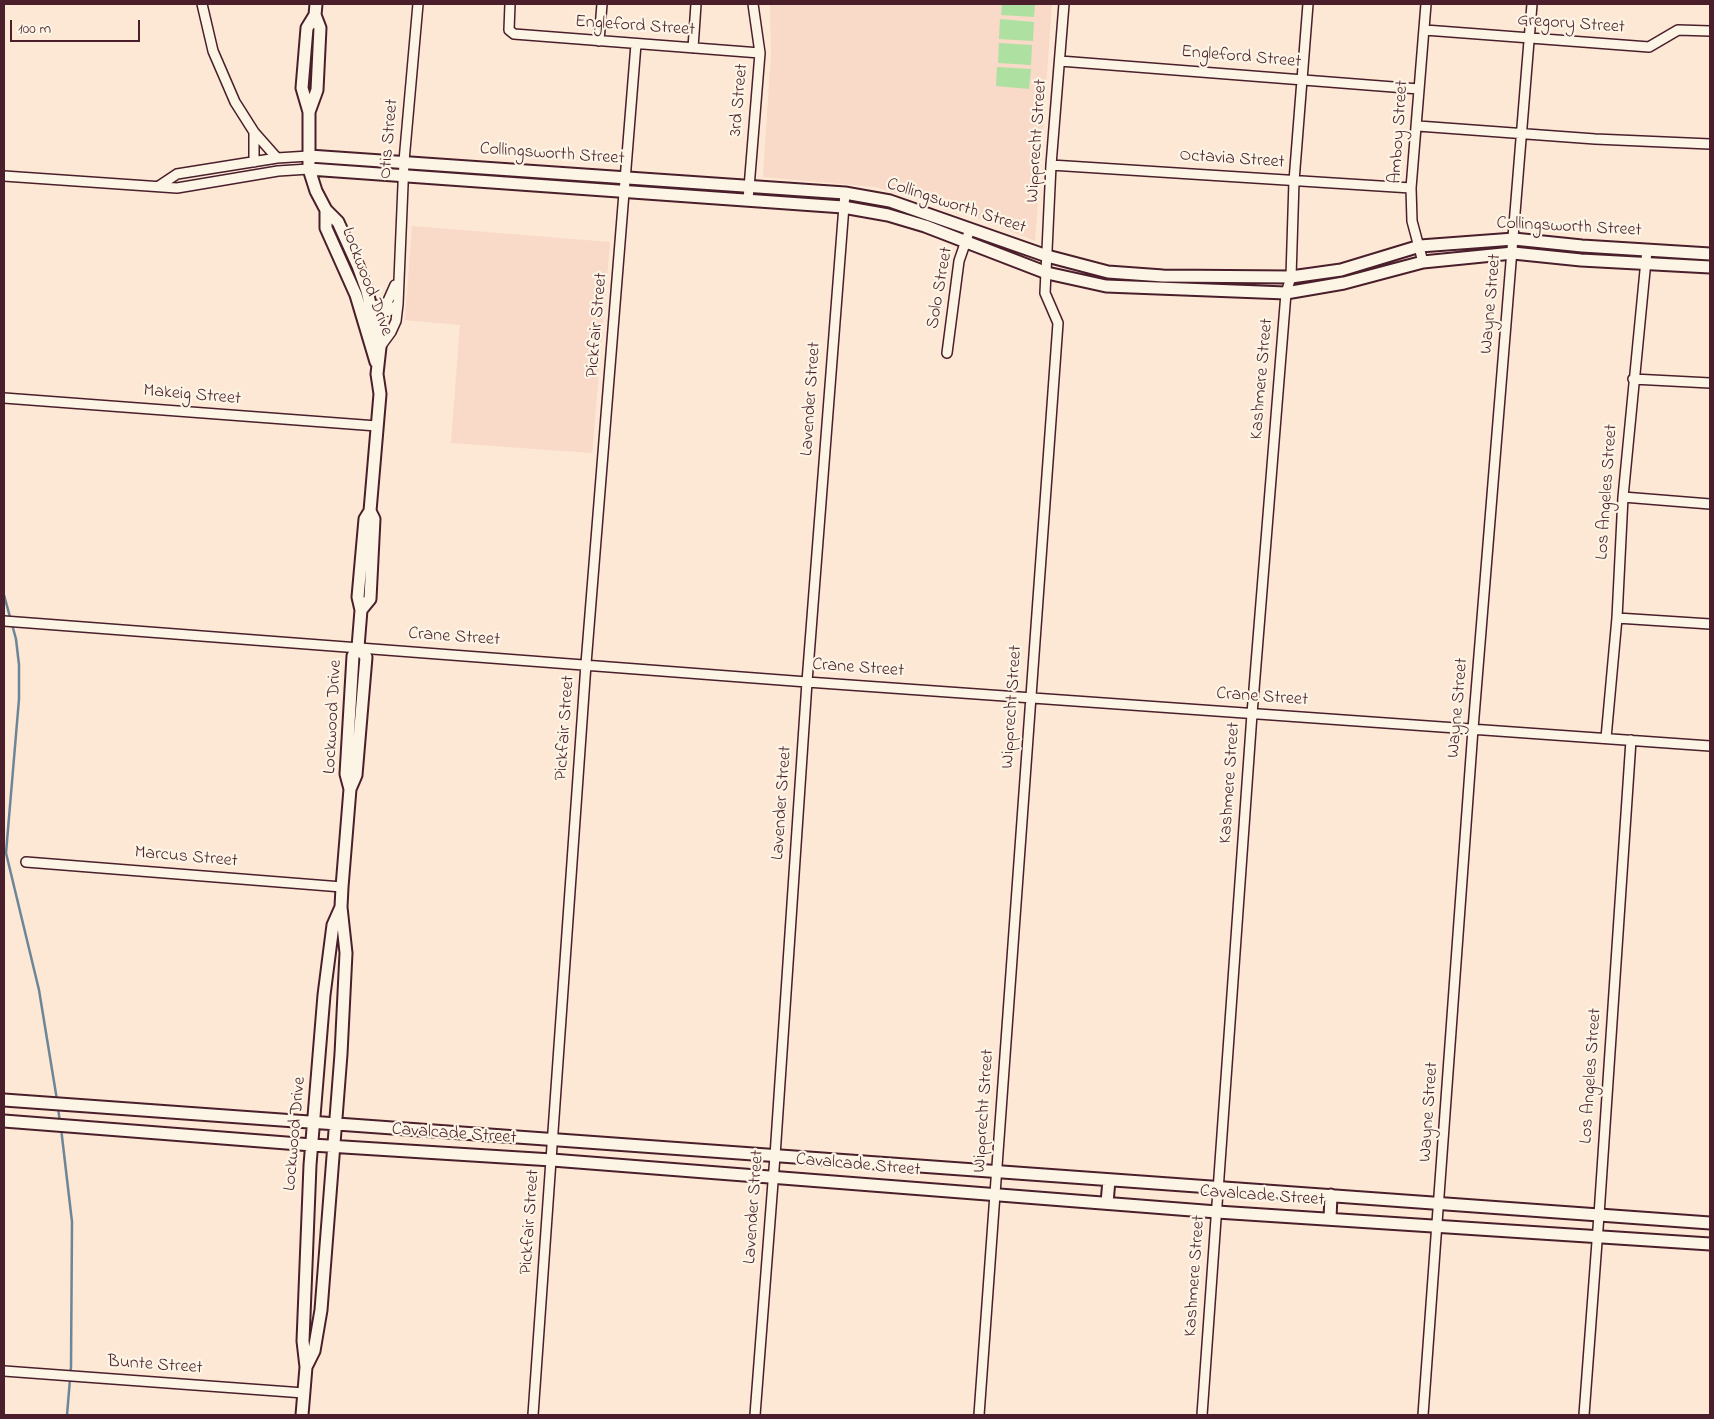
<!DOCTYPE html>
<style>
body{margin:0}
#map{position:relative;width:1714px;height:1419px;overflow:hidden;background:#fde7d5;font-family:"Indie Flower",sans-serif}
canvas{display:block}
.frame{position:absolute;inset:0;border:5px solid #4a1f2b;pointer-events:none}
.scale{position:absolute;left:10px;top:20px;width:130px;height:22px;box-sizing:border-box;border:2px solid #4a1f2b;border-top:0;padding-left:6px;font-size:15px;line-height:18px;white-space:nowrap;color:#4a1f2b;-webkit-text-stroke:4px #fcf5e5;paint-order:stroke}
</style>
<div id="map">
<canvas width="1714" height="1419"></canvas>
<div class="frame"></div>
<div class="scale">100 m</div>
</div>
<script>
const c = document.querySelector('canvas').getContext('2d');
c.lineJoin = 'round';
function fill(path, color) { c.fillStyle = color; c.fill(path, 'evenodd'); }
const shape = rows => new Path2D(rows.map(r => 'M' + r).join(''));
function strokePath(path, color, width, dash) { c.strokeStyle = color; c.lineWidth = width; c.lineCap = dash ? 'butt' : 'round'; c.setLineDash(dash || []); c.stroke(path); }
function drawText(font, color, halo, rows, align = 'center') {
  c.font = font + ' "Indie Flower",sans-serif'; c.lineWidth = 4.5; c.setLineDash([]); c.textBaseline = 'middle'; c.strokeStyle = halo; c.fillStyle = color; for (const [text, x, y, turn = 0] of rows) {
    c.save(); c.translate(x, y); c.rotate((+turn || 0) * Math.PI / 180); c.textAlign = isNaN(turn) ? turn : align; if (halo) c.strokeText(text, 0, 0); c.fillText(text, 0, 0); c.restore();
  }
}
fill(shape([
 [770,4,1052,4,1035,241,965,213,876,187,763,177,771,53],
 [412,226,610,242,592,453,451,443,460,325,405,320]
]), '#f9d9c7');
fill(shape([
 [1002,4,1035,4,1034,17,1001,15],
 [1000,19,1034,22,1033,41,999,39],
 [999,43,1032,45,1031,65,998,63],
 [997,67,1031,69,1029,89,996,86]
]), '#aee0a1');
strokePath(shape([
 [4,595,16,639,19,665,19,699,6,853,39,990,57,1100],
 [58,1108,60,1123],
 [61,1128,72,1222,71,1367,67,1415]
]), '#6b8698', 2.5);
const minor = shape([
 [202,4,213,51,235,102,254,132,277,158],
 [510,4,509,30,514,34,760,53],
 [1425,30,1649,47,1678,30,1710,31],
 [599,41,602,4],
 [693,48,696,4],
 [1060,61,1419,89],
 [1418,126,1595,139,1710,144],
 [254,132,254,162],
 [1051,165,1411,188],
 [4,176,177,188,278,171,309,169],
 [159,186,177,174,277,158,309,156],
 [748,200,760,53,753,4],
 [1423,262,1412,221,1411,188,1426,4],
 [365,308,387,303,395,285],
 [366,316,389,311,398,304],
 [380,347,391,332,396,321,398,304,404,161,418,4],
 [947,353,959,261,970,229],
 [1633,379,1710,383],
 [4,398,377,426],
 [1623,497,1710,504],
 [1617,618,1710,624],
 [4,621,807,682,1710,746],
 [1606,738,1617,618,1623,497,1647,250],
 [26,862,342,887],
 [4,1371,304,1393],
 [533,1415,586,664,636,44],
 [755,1415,775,1156,807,682,845,193],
 [979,1415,1058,323,1045,293,1051,165,1064,4],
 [1202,1415,1252,714,1286,293,1291,277,1294,181,1308,4],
 [1423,1415,1473,729,1532,4],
 [1584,1415,1599,1215,1631,740]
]);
const major = shape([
 [316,4,315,15,320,28,317,90,309,112,309,169,316,191,326,210,338,222,358,266,367,291,380,347,377,374,380,394,370,511,365,519,358,597,361,610,358,647,353,656,346,774,350,789],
 [309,112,302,88,307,28,315,15],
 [309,156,845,193,890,201,1047,256,1108,272,1163,276,1291,277,1341,270,1420,246,1514,239,1582,246,1710,254],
 [309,169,843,207,888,215,925,226,1047,273,1106,286,1286,293,1344,283,1423,262,1513,253,1581,260,1710,267],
 [326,210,326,228,356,295,376,362],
 [361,610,370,599,374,519,370,511],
 [4,1100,1710,1223],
 [4,1121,312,1145,552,1160,1217,1212,1710,1244],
 [1107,1203,1109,1180],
 [1330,1219,1331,1195],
 [306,1367,314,1351,321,1310,341,1054,346,953,341,907,342,887,350,789,356,775,366,657,358,647],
 [302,1415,306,1367,303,1341,310,1165,324,995,333,925,341,907]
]);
strokePath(minor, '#4a1f2b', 12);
strokePath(major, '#4a1f2b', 15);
strokePath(minor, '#fcf5e5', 9);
strokePath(major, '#fcf5e5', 11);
drawText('18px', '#4a1f2b', '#fcf5e5', [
 ["Gregory Street",1571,25,4],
 ["Engleford Street",635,27,4],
 ["Engleford Street",1241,58,5],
 ["3rd Street",740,100,-85],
 ["Amboy Street",1400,132,-86],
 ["Otis Street",390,139,-85],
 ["Wipprecht Street",1038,141,-86],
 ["Collingsworth Street",552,155,4],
 ["Octavia Street",1232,160,4],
 ["Collingsworth Street",956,207,18],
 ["Collingsworth Street",1569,228,3],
 ["Lockwood Drive",366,282,69],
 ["Solo Street",941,288,-80],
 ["Wayne Street",1492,304,-85],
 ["Pickfair Street",598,325,-85],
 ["Kashmere Street",1263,379,-85],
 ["Makeig Street",192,396,5],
 ["Lavender Street",812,399,-86],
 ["Los Angeles Street",1608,492,-86],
 ["Crane Street",454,638,4],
 ["Crane Street",858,669,4],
 ["Crane Street",1262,698,4],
 ["Wipprecht Street",1013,707,-86],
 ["Wayne Street",1459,708,-85],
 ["Lockwood Drive",334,717,-87],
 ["Pickfair Street",566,728,-86],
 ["Kashmere Street",1231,783,-86],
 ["Lavender Street",783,803,-86],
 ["Marcus Street",186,858,5],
 ["Los Angeles Street",1592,1076,-86],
 ["Wipprecht Street",985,1111,-86],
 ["Wayne Street",1430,1112,-86],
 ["Lockwood Drive",296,1134,-85],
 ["Cavalcade Street",454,1135,4],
 ["Cavalcade Street",858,1166,5],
 ["Cavalcade Street",1262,1197,4],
 ["Lavender Street",755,1207,-86],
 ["Pickfair Street",531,1222,-86],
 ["Kashmere Street",1196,1276,-86],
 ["Bunte Street",155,1366,4]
]);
</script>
